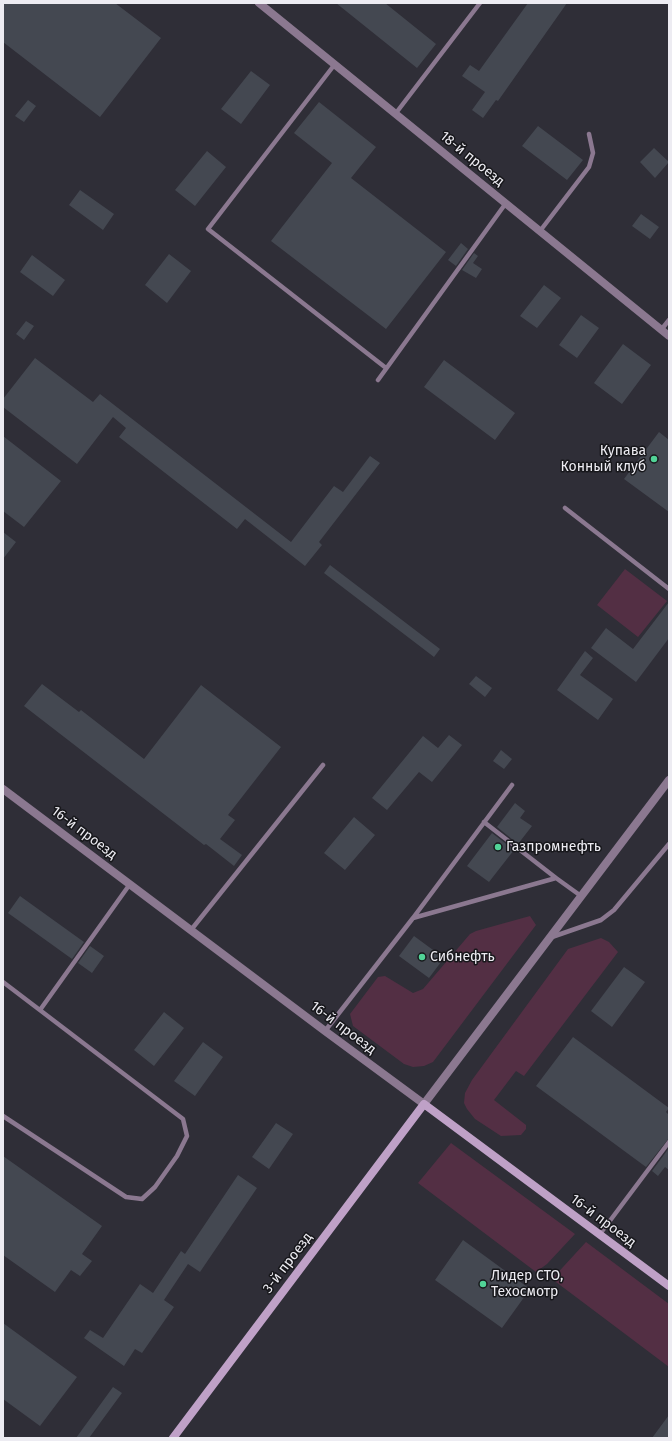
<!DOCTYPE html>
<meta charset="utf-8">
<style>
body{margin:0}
#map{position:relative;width:672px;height:1441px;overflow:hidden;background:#2f2e37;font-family:"Fira Sans",sans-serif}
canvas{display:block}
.frame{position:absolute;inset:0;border:4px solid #edecf2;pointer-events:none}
</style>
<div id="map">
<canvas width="672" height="1441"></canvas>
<div class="frame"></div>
</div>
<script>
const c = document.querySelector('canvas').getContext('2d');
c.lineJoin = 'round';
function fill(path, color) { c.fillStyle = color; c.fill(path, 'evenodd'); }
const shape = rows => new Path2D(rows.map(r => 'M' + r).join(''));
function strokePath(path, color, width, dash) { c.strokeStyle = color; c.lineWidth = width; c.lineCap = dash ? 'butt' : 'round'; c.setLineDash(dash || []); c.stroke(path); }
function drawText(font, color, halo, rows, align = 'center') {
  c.font = font + ' "Fira Sans",sans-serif'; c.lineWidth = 3; c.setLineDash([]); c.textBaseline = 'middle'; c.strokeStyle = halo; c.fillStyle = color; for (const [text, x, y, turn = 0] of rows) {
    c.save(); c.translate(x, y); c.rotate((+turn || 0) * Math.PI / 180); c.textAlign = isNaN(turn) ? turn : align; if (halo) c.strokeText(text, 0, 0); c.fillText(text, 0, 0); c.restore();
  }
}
fill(shape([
 [625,569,667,601,638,637,597,605],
 [530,916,536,925,433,1062,424,1066,413,1067,404,1064,353,1026,350,1014,378,977,385,976,413,993,423,989,470,934,476,931],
 [601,938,609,942,618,952,524,1076,516,1071,494,1100,526,1125,526,1129,521,1135,501,1136,475,1119,467,1109,464,1103,465,1093,472,1080,568,949],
 [451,1143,575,1234,547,1264,536,1272,418,1183],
 [586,1242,669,1304,669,1367,552,1279]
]), '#532f44');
fill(shape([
 [3,3,115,3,161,38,100,117,3,42],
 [336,3,385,3,436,44,417,68],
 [528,3,567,3,498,101,496,100,483,118,472,110,485,92,462,76,470,65,479,71],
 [251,71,270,85,241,124,221,109],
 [28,100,36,106,24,122,15,116],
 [319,102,376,147,351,178,446,252,386,329,271,241,332,163,294,133],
 [538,126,583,160,567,180,522,146],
 [654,148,669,162,655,178,640,162],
 [207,151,226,167,195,206,175,190],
 [80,190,114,214,103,230,69,205],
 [641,214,659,227,650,239,632,226],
 [461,243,468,249,456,266,448,260],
 [474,253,478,256,473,263,482,269,476,278,462,270],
 [169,254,191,271,167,303,145,285],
 [32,255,65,280,53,296,20,272],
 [544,285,561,298,537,328,520,316],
 [581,315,599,328,577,358,559,345],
 [26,321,34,326,24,340,16,334],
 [623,344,651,365,622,404,594,383],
 [35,358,93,402,100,394,291,542,334,486,343,492,370,456,380,463,319,542,322,545,305,566,245,519,237,529,119,437,126,428,113,417,77,464,3,407,3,399],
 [444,360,515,413,495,440,424,387],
 [659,432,669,440,669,512,624,479],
 [3,436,61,481,24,527,3,511],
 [3,532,16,542,3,559],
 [330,565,440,649,434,657,324,573],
 [669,602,669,638,636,682,591,648,606,628,633,649],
 [585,651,593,658,580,675,613,699,598,720,557,690],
 [476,676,492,688,485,697,469,684],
 [42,684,79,712,81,710,144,759,201,685,281,747,228,815,235,820,220,839,242,855,234,866,206,844,204,845,24,706],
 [449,735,462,745,432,782,419,772,387,810,372,798,423,736,438,748],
 [501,750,512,759,504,769,493,761],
 [515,803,525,811,520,818,532,826,518,844,497,827],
 [354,817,375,835,345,870,324,853],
 [492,833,514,850,489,882,467,866],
 [20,896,84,942,72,959,8,913],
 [414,936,444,958,429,978,399,956],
 [90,946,104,956,92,973,78,963],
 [624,967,645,982,612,1027,591,1011],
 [164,1012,184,1028,154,1066,134,1050],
 [573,1037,669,1108,666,1112,669,1115,669,1138,646,1167,536,1086],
 [203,1042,223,1057,195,1096,174,1081],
 [276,1123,293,1134,269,1169,252,1157],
 [669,1148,669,1170,665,1167,658,1176,652,1171],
 [3,1156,102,1226,82,1254,92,1261,80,1276,71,1270,55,1292,3,1255],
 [238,1175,257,1188,200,1272,188,1264,164,1300,174,1307,142,1353,135,1349,124,1366,84,1338,90,1330,103,1338,140,1284,153,1293,181,1251,185,1254],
 [463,1240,530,1289,502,1328,435,1280],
 [3,1323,77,1377,40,1426,3,1399],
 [113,1387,122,1393,89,1438,76,1438],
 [669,1415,669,1438,652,1438]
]), '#444851');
strokePath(shape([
 [335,64,208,229,386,368],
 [396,113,480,3],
 [540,231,589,167,593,153,589,134],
 [661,330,669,320],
 [378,380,506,203],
 [565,508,669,589],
 [484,822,556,878],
 [413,918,512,785],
 [191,930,323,765],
 [552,937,601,920,614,910,669,844],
 [3,982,183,1119,187,1136,177,1156,155,1187,142,1199,126,1197,3,1116],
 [40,1010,130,884],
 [325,1031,413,918,556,878,581,896],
 [600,1234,669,1142]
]), '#8b7890', 4.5);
strokePath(shape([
 [259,3,669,336],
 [3,789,325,1031,424,1104,669,780]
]), '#8b7890', 8);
strokePath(shape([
 [173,1438,424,1104,669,1286]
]), '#bfa1c7', 8);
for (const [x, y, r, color] of [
 [654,459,4,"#51d397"],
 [498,847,4,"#51d397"],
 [422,957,4,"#51d397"],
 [483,1284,4,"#51d397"]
]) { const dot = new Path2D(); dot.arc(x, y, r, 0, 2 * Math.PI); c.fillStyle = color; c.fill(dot); strokePath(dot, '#17171b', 1.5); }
drawText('14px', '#edecf2', '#17171b', [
 ["18-й проезд",472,159,39],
 ["16-й проезд",84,833,37],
 ["16-й проезд",343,1028,37],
 ["16-й проезд",603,1221,37],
 ["3-й проезд",288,1263,-53]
]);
drawText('14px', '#edecf2', '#17171b', [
 ["Купава",646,451,"right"],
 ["Конный клуб",646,467,"right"],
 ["Газпромнефть",506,847],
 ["Сибнефть",430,957],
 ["Лидер СТО,",491,1276],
 ["Техосмотр",491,1292]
], 'left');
</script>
